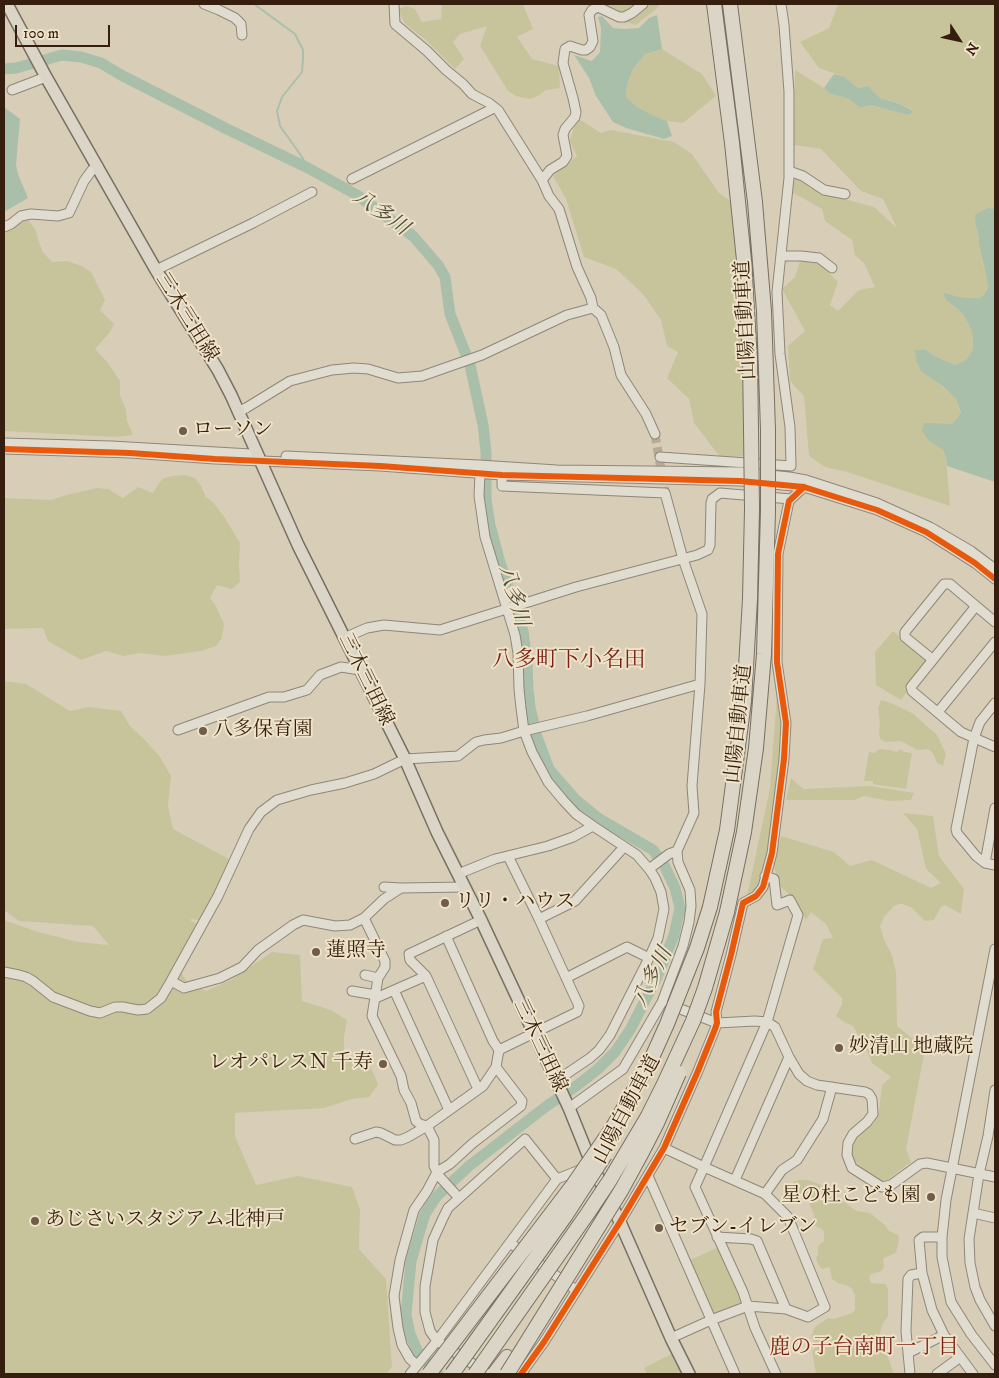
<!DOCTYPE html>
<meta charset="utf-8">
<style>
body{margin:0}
#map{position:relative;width:999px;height:1378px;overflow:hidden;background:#d8ceb8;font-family:"IM FELL DW Pica",serif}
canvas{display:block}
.frame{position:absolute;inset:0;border:5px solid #361e0e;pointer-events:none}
.north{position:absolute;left:934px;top:15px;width:50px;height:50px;-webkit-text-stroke:4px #eee3c8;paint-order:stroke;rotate:125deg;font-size:14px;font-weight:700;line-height:20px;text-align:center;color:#361e0e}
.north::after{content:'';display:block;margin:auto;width:18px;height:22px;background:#361e0e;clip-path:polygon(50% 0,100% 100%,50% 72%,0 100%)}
.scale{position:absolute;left:15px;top:25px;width:95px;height:22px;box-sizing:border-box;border:2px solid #361e0e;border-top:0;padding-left:6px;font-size:15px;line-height:18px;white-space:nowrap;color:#361e0e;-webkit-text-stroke:4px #eee3c8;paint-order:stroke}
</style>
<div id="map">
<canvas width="999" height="1378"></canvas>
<div class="frame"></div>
<div class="north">N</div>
<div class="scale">100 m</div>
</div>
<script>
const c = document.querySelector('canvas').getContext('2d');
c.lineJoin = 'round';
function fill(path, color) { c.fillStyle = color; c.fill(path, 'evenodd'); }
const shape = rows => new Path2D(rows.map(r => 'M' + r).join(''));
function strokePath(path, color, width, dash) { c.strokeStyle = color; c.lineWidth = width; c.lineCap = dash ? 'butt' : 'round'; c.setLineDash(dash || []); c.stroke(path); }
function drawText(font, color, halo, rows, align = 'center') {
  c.font = font + ' "IM FELL DW Pica","Noto Serif JP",serif'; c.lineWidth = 4; c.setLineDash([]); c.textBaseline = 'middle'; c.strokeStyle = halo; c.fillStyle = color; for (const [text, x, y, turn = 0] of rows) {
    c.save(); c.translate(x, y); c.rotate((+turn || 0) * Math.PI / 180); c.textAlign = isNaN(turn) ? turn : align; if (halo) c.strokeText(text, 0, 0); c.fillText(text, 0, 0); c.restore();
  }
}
fill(shape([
 [442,4,523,4,533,29,517,37,532,59,559,66,560,88,546,90,538,96,530,99,516,96,508,91,480,46,487,26,460,34,453,42,464,59,455,69,426,40,405,24,398,9,406,6,415,9,422,22,441,19],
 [603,4,660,4,656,9,636,25,619,20,602,5],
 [838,4,995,4,995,226,976,227,979,237,979,245,988,286,984,295,979,298,959,297,944,292,947,301,958,309,965,317,972,332,973,349,966,360,955,365,933,355,925,349,915,350,933,379,956,399,961,414,952,424,942,424,928,440,943,450,946,457,950,506,847,472,825,467,809,456,804,396,790,381,788,346,805,331,782,289,795,277,800,261,820,264,838,282,830,305,838,311,859,290,875,287,864,263,855,255,852,240,825,221,822,209,792,192,795,176,834,196,874,207,897,228,883,199,861,191,821,149,794,145,795,70,824,88,829,93,849,99,860,108,870,105,908,115,912,113,912,109,899,104,880,98,868,86,858,88,845,77,819,68,800,42,829,28],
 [662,49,702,74,716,96,683,123,667,121,652,115,636,106,626,97,627,85,633,69,645,54],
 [579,119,601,133,611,130,674,142,692,154,719,193,730,201,742,288,745,456,720,457,694,423,689,399,667,378,678,352,667,346,661,320,643,294,616,269,584,257,566,199,553,176,577,156,570,142,574,127],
 [27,219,35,229,42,251,52,262,67,261,82,266,91,272,105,300,100,310,114,324,110,332,95,349,108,363,120,381,120,395,126,410,127,421,133,435,116,437,4,431,4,230],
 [185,475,195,478,200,484,206,497,213,502,225,518,240,543,239,565,240,582,232,589,217,585,210,598,216,606,224,624,222,638,216,646,201,651,165,656,139,653,124,656,106,651,81,660,48,641,43,628,4,629,4,498,51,500,66,495,97,488,108,489,123,498,138,487,153,493,162,479,172,476],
 [893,631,927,661,905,689,907,692,901,700,876,685,875,652],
 [778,670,784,728,777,805,762,875,757,889,747,896,770,788,776,708],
 [4,681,26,684,70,711,89,707,121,711,130,726,144,739,160,757,171,776,168,806,173,829,229,859,202,921,192,919,190,920,206,929,181,972,188,983,206,991,231,980,272,952,300,955,302,1001,331,1010,347,1020,344,1037,344,1057,365,1060,373,1072,378,1085,369,1097,352,1099,324,1108,235,1113,235,1136,256,1185,298,1176,352,1187,360,1209,359,1249,386,1279,392,1367,386,1374,4,1374,4,920,38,932,78,942,109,945,93,926,19,921,4,910],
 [881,700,891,703,912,713,937,735,946,754,943,766,937,763,933,753,928,749,917,750,901,741,886,742,880,739,879,733,880,723,878,708],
 [880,749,890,750,897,752,900,749,904,752,912,753,906,789,873,784,873,781,864,781,869,752,876,753,876,751],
 [791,778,803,789,870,786,914,793,911,800,889,801,864,796,854,800,786,800],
 [903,813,933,816,939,856,964,889,961,914,945,905,941,907,934,920,925,921,912,908,903,904,899,904,894,906,884,917,880,927,885,942,892,955,896,972,897,1026,925,1049,906,1149,911,1162,886,1181,880,1182,866,1173,855,1163,850,1153,850,1147,853,1141,874,1123,879,1111,882,1085,891,1077,872,1063,868,1053,853,1026,844,1022,836,1016,842,1004,842,998,813,969,823,939,833,938,826,924,811,912,806,920,793,898,779,885,773,862,781,836,834,852,850,866,872,860,931,888,941,883,926,869,917,829],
 [799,1180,808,1180,819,1184,857,1211,870,1213,885,1225,889,1231,898,1235,899,1240,896,1253,884,1258,883,1260,884,1267,882,1271,871,1274,869,1277,871,1283,886,1284,888,1290,888,1316,882,1325,879,1336,883,1344,893,1371,892,1374,816,1374,812,1351,817,1346,811,1337,815,1327,828,1318,834,1319,852,1313,855,1310,855,1295,852,1289,848,1286,838,1283,832,1279,830,1268,829,1267,822,1269,819,1266,816,1259,818,1254,818,1246,824,1241,824,1232,822,1229,815,1226,813,1224,814,1215,808,1201,794,1188,793,1182],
 [719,1247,742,1302,741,1306,715,1316,711,1315,688,1261],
 [671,1354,681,1374,647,1374,644,1368]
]), '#c7c49c');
fill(shape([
 [657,15,662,49,645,54,633,69,627,85,626,97,636,106,652,115,667,121,672,136,664,139,626,128,613,122,596,96,589,78,574,55,592,61,600,52,601,28,598,17,602,16,613,28,626,29,639,28,649,18],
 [834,74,845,77,858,88,868,86,880,98,899,104,912,110,912,113,908,115,870,105,860,108,849,99,829,93,824,88],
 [4,107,20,119,16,165,18,174,28,198,4,212],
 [988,208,994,209,995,226,995,482,947,466,946,457,943,450,928,440,922,431,924,423,952,424,961,413,956,399,942,386,921,371,916,361,915,350,925,349,933,355,955,365,966,360,973,349,972,332,965,317,958,309,947,301,943,292,959,297,979,298,984,295,988,287,984,266,979,245,979,237,976,227,975,215]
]), '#aabfaa');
strokePath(shape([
 [254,4,295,34,303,50,303,59,302,72,282,97,277,111,280,126,302,157,308,168]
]), '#aabfaa', 2);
strokePath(shape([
 [4,69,16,68,62,55,81,57,101,63,121,75,227,129,308,168,357,195,413,236,438,265,445,277,450,314,470,365,483,425,486,452,486,499,490,525,499,559,523,631,527,662,528,689,530,707,537,737,549,769,576,800,598,818,653,850,664,865,675,888,680,908,674,935,657,977,630,1030,615,1052,598,1069,575,1087,548,1105,469,1166,437,1196,425,1214,411,1261,406,1315,410,1334,418,1352,438,1374]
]), '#aabfaa', 11);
strokePath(shape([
 [655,434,665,493]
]), '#b8ab96', 9, [9, 4.5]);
const minor = shape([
 [204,4,219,10,235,18,241,24,242,35],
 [394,4,395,24,427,51,446,70,463,84,472,94,489,103,498,110,542,180,549,196,559,209,577,267,591,298,593,308,601,315,614,347,621,375,646,414,655,434],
 [12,90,46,77],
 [789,171,803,176,824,190,845,194],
 [352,179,494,108],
 [542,180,550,170,563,162,567,156,563,135,565,129,575,117,576,112,573,98,563,63,565,49,570,46,582,50,586,50,590,47,593,41,589,15,592,10,598,7,619,17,624,17,632,13,643,4],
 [4,227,11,224,21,216,31,214,58,216,69,213,84,181,92,170,98,166],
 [781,256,801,256,819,258,832,268],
 [156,270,253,223,312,192],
 [239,411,246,408,290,381,332,370,354,368,368,369,398,378,422,376,482,355,567,315,593,308],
 [4,443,111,446,251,454],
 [4,449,130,453,215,459,380,466,502,475,740,481,804,487,877,510,926,532,975,563,995,579],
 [286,456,479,465,557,470,740,472,789,477,806,480,877,503,930,527,971,551,995,569],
 [660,457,791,466,790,427,780,354,777,292,789,178,789,92,784,25,781,4],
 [502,470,502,486,665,493,683,559,702,614,700,684,692,786,694,813,677,851,678,862,690,890,691,906,689,922,683,946,662,1002,623,1069,569,1108],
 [480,473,479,496,485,537,515,635,518,653,519,689,521,708,524,731,532,752,548,782,563,800,576,814,593,826,637,855,649,869,655,878,661,892,664,909,658,938,649,958,610,1035,599,1050,590,1058,556,1081],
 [976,606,911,687,912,691,961,732,995,747],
 [344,638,367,628,384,625,440,630,576,587,697,555,708,550,710,545,711,503,712,499,720,493,791,499],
 [932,659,905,637,905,632,944,584,950,584,995,622],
 [995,703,980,722,974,738,956,829,957,833,976,856,985,863,995,865],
 [938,712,995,642],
 [178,730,269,697,284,697,307,690,320,675,341,667,360,670],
 [985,863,995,808],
 [649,869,669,854,677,851],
 [458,874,495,859,548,846,573,837,593,826],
 [384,887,401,888],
 [364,918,385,961,385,967,378,978,372,1016,401,1076,404,1090,411,1103,416,1121,420,1124,427,1126,434,1140,434,1166,439,1176,459,1198],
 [539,919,575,901,624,847],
 [446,936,493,1041,499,1050],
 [995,949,946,1200,942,1237,942,1257,951,1302,971,1334,995,1365],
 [4,972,19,975,26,977,33,981,53,997,90,1011,100,1013,115,1007,123,1007,138,1010,147,1009,161,998,171,981,218,896,249,829,261,812,277,800,311,790,345,783,374,774,405,759,458,756,476,742,484,740,501,738,524,731,587,716,700,684],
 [365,975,378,978],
 [426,976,478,1089],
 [566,978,627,947,649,958],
 [171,981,184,988,220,978,242,967,258,950,293,925,303,920,335,926,350,925,364,918,384,899,401,888,464,887],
 [394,990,449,1110],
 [352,991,376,995],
 [376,998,426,976,410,960,409,954,481,920],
 [670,1005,717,1023,755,1021,767,1022,775,1027,789,1057,799,1074,807,1081,817,1085,865,1092,869,1094,872,1099,873,1114,867,1122,853,1134,848,1143,847,1155,852,1168,882,1187,891,1185,920,1164,927,1163,995,1177],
 [995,1090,988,1136,979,1174,969,1239,970,1263,975,1287,980,1300,995,1326],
 [355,1139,376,1132,381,1133,395,1140,401,1140,408,1137,427,1126,483,1086,496,1067],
 [664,1148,704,1167,695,1187,743,1292,755,1328,776,1374],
 [648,1176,735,1374],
 [735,1180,789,1057],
 [765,1194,782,1170,797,1160,823,1119,832,1087],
 [973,1213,995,1218],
 [717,1237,751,1239,757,1241,786,1309],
 [942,1237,923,1237,919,1240,922,1273,932,1310,944,1335,973,1374],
 [510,1243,576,1290],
 [671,1338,711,1320,748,1306,786,1309,808,1317,825,1307,788,1217,765,1194,704,1167,767,1022,798,915,790,900,777,905,774,879,765,876],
 [908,1353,944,1335],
 [417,1365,410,1359,402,1345,398,1328,394,1296,400,1260,414,1210,427,1191,437,1172,450,1164,473,1143,521,1106,522,1101,496,1067,499,1050,577,1012,579,1006,539,919,508,856],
 [410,1374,437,1341,557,1179],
 [487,1374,484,1371,437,1341,430,1331,425,1312,425,1286,433,1240,443,1218,448,1208,525,1139,557,1179,582,1169],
 [521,1374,544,1342,620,1222,664,1148,698,1071,715,1029,717,1023,716,1012,731,955,743,903,756,896,763,887,772,853,784,759,786,723,777,662,778,554,789,501,804,487],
 [910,1374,906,1331,908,1279,911,1275,922,1273],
 [937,1374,959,1358]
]);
const major = shape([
 [7,4,46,77,156,270,218,370,231,395,298,545,405,759,437,832,481,920,569,1108,592,1165,620,1222,671,1338,689,1374]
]);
const highway = shape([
 [714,4,732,143,744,260,750,360,751,429],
 [730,4,755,202,764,311,768,430],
 [710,907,727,830,744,701,750,599,752,509],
 [727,912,744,832,756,748,764,654,768,511],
 [494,1374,507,1357]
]);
strokePath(minor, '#8f8678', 11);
strokePath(major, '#786f62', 14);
strokePath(highway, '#786f62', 16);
strokePath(minor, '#e0dcd0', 9);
strokePath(major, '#dbd5c8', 11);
strokePath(highway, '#dbd5c8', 14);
const highwayBridge = shape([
 [751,429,752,509],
 [768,430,768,511],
 [429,1374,573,1185,613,1127,650,1062,667,1024,697,948,710,907],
 [452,1374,566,1215,605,1155],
 [475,1374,588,1213,610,1180,648,1116,664,1084,693,1021,705,988,727,912],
 [507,1374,622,1189,640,1156,657,1123,679,1073]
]);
strokePath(highwayBridge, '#786f62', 16, []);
strokePath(highwayBridge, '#dbd5c8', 14);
strokePath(shape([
 [4,449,130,453,215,459,380,466,502,475,740,481,804,487,877,510,926,532,975,563,995,579],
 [521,1374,544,1342,620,1222,664,1148,698,1071,715,1029,717,1023,716,1012,731,955,743,903,756,896,763,887,772,853,784,759,786,723,777,662,778,554,789,501,804,487]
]), '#e8590c', 6);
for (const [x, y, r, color] of [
 [183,431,5,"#6f5c4a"],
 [203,731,5,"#6f5c4a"],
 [445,903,5,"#6f5c4a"],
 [316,952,5,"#6f5c4a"],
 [839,1048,5,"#6f5c4a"],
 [383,1064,5,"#6f5c4a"],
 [931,1197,5,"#6f5c4a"],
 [35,1221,5,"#6f5c4a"],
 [659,1228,5,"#6f5c4a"]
]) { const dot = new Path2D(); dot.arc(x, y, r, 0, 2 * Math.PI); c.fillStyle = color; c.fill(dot); strokePath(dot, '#eee3c8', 2); }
drawText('20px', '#361e0e', '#eee3c8', [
 ["三木三田線",186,318,58],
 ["山陽自動車道",747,320,-93],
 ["三木三田線",365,680,64],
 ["山陽自動車道",740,724,-84],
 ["三木三田線",539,1046,65],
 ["山陽自動車道",628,1110,-62]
]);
drawText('20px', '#361e0e', '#eee3c8', [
 ["ローソン",193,431],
 ["八多保育園",213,731],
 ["リリ・ハウス",455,903],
 ["蓮照寺",326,952],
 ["妙清山 地蔵院",849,1048],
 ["レオパレスＮ 千寿",373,1064,"right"],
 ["星の杜こども園",921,1197,"right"],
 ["あじさいスタジアム北神戸",45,1221],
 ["セブン-イレブン",669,1228]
], 'left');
drawText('italic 21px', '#534c3b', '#eee3c8', [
 ["八多川",380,214,35],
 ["八多川",512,596,74],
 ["八多川",654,978,-64]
]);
drawText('21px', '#7a1f14', '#eee3c8', [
 ["鹿の子台南町一丁目",864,1349]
]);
drawText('22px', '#7a1f14', '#eee3c8', [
 ["八多町下小名田",569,661]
]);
</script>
